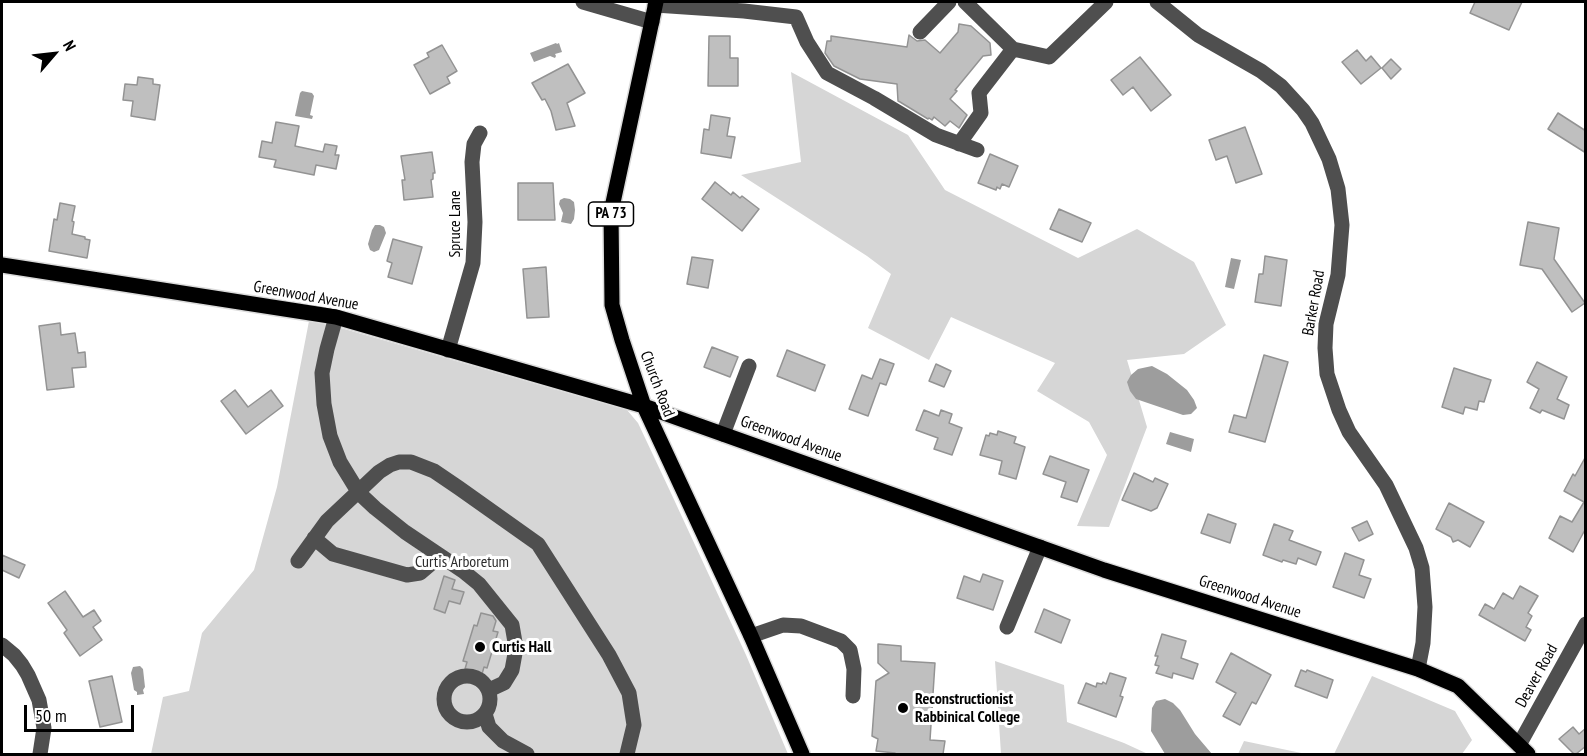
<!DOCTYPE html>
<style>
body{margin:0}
#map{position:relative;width:1587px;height:756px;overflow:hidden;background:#fff;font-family:"PT Sans Narrow",sans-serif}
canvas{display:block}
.frame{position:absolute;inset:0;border:3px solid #000;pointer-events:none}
.north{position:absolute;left:24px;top:24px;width:60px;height:60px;-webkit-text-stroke:4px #fff;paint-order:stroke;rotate:62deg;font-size:16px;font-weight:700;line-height:24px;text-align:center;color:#000}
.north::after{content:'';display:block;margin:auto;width:21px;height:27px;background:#000;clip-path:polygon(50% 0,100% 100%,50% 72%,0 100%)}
.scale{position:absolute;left:24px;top:705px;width:110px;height:27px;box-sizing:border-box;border:3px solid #000;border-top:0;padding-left:8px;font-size:18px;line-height:21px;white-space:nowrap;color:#000;-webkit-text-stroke:4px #fff;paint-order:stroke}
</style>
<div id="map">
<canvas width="1587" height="756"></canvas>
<div class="frame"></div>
<div class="north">N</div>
<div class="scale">50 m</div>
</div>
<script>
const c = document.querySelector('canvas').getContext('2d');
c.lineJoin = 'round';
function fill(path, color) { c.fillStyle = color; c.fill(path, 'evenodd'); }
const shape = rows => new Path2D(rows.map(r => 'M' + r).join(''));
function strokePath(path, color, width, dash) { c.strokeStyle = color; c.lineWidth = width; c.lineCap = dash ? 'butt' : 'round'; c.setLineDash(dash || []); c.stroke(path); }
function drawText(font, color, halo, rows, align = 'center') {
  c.font = font + ' "PT Sans Narrow",sans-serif'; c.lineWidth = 6; c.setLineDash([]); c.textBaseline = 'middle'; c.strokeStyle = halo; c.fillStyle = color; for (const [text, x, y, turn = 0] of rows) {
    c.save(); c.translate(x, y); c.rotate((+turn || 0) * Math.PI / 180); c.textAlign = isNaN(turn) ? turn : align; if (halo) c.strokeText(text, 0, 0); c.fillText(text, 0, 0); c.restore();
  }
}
fill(shape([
 [791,72,908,135,945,190,1078,258,1137,229,1194,262,1226,325,1184,354,1127,360,1147,427,1109,527,1077,526,1107,455,1089,422,1037,391,1055,363,951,317,929,360,868,328,891,274,867,256,741,175,801,162],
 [309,321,334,326,627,410,638,423,670,491,746,655,788,754,151,754,163,697,189,691,202,633,254,570,277,487],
 [995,661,1064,685,1067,722,1124,743,1148,754,1001,754],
 [1372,676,1455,711,1472,740,1462,754,1334,754],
 [1244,741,1306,754,1238,754]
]), '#d6d6d6');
fill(shape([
 [556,43,557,44,559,43,562,52,555,54,556,56,555,58,550,56,534,62,530,53],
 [302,91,312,93,314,96,310,115,313,116,312,119,295,116,300,93],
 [564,198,570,199,574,202,575,210,574,219,571,224,561,222,563,213,559,204,560,200],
 [375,225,380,225,384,227,386,233,379,250,374,252,370,250,368,244,372,230],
 [1231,258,1241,260,1234,289,1225,287],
 [1152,366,1167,374,1187,390,1194,400,1197,408,1191,414,1183,415,1136,399,1130,391,1127,382,1131,375,1138,369],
 [1170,432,1194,439,1191,452,1166,444],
 [140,666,143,669,145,687,143,690,144,694,137,695,137,692,134,690,131,673,133,667],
 [1165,699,1173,703,1180,710,1195,734,1212,754,1165,754,1151,731,1152,708,1156,701]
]), '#9d9d9d');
const building = shape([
 [1475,2,1522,2,1509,30,1470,13,1475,2],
 [959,24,971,26,990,43,991,55,983,56,955,90,957,91,950,99,967,115,959,128,950,121,945,126,934,117,932,120,929,118,928,119,900,102,898,101,897,84,860,79,834,66,825,53,827,41,831,41,831,36,907,47,909,35,917,41,925,40,940,53,958,32,959,24],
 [709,36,730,36,730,58,738,58,738,86,708,86,709,36],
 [442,45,457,71,447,77,450,83,430,94,414,65,429,57,427,53,442,45],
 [1357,50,1366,61,1371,56,1381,68,1361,84,1342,62,1357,50],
 [1140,57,1171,95,1151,111,1133,87,1123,95,1111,80,1140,57],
 [1391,59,1401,69,1391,79,1382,68,1391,59],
 [568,64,585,93,567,103,575,126,556,130,551,111,545,99,542,100,532,83,568,64],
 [138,77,153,79,153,84,160,85,155,120,131,116,133,101,123,100,125,84,137,85,138,77],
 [1558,113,1586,131,1586,153,1548,129,1558,113],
 [711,115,730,118,727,136,735,137,731,158,701,153,704,129,709,130,711,115],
 [276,122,299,126,295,146,323,152,325,144,337,146,335,155,339,155,336,169,316,165,314,175,274,167,276,160,259,157,262,141,272,143,276,122],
 [1245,127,1262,174,1236,183,1227,156,1216,160,1209,140,1245,127],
 [432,152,435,173,433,173,433,179,431,180,433,197,404,200,402,180,405,180,401,156,432,152],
 [990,154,1018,166,1009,187,1002,184,1000,189,997,187,996,190,978,183,990,154],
 [715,182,731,195,733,192,740,198,742,196,759,209,742,231,702,199,715,182],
 [518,183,553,183,555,220,518,220,518,183],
 [60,203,75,206,72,221,74,222,72,234,85,237,85,239,90,240,87,258,49,251,54,219,57,220,60,203],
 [1059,209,1091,223,1082,242,1050,229,1059,209],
 [1528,222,1559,228,1554,259,1585,303,1572,312,1542,269,1520,265,1528,222],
 [393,239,422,247,412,284,388,277,392,263,387,261,393,239],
 [1265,256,1287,260,1281,306,1255,302,1259,274,1263,274,1265,256],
 [692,257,713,260,708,288,687,284,692,257],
 [546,267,549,317,527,318,523,269,546,267],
 [60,323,61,335,75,333,78,353,85,352,86,367,72,368,74,387,47,390,39,326,60,323],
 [712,347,738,357,730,377,704,367,712,347],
 [787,350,825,365,815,391,777,376,787,350],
 [1264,355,1288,362,1265,442,1229,432,1234,415,1246,418,1264,355],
 [880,359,894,364,886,385,880,383,868,416,849,409,862,375,872,379,880,359],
 [1537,362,1567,377,1557,399,1569,405,1564,419,1542,410,1540,413,1530,408,1539,389,1527,382,1537,362],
 [936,364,951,371,944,387,929,381,936,364],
 [1454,368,1491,380,1484,402,1479,401,1477,410,1465,407,1463,414,1442,407,1454,368],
 [235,390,248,407,271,390,283,406,246,434,221,401,235,390],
 [924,410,939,416,941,410,952,414,949,423,962,428,952,455,934,449,938,438,916,430,924,410],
 [998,431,1016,437,1014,443,1025,447,1016,479,999,474,1002,461,980,455,986,435,989,436,990,433,997,435,998,431],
 [1050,456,1089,470,1077,502,1061,497,1066,482,1043,474,1050,456],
 [1586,456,1586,528,1573,552,1549,538,1560,516,1572,522,1584,502,1564,491,1573,474,1575,476,1586,456],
 [1134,473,1153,482,1155,478,1168,484,1157,508,1151,511,1122,500,1134,473],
 [1449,503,1484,522,1470,547,1458,540,1453,542,1451,537,1436,529,1449,503],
 [1208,514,1236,524,1230,543,1201,533,1208,514],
 [1367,521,1373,534,1359,541,1352,528,1367,521],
 [1274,524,1293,531,1289,540,1321,552,1316,565,1298,558,1296,564,1283,560,1282,562,1263,555,1274,524],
 [1345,553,1364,560,1359,575,1371,579,1364,598,1333,587,1345,553],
 [2,555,25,565,19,578,2,570,2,555],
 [983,574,1003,581,993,610,957,598,964,576,980,582,983,574],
 [444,576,455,580,452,589,464,592,460,604,449,601,445,613,434,609,444,576],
 [1520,586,1538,596,1528,613,1532,616,1526,627,1531,630,1525,641,1479,615,1485,604,1494,609,1503,593,1513,599,1520,586],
 [65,591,83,617,94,610,101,621,93,627,102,640,80,656,64,633,67,630,48,603,65,591],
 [1044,609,1070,620,1061,643,1035,632,1044,609],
 [481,613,493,616,496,621,493,631,498,632,487,668,484,667,482,674,465,669,467,662,463,661,474,625,477,626,481,613],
 [1162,634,1186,641,1181,658,1198,664,1193,679,1173,673,1172,678,1156,673,1159,666,1155,665,1158,656,1155,656,1162,634],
 [878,644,901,646,901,661,935,663,930,740,945,741,943,754,895,754,895,753,876,751,878,739,872,736,876,681,889,673,878,663,878,644],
 [1231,653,1271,675,1256,704,1252,702,1240,725,1223,716,1236,693,1216,682,1231,653],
 [1301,670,1306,672,1307,670,1333,680,1327,698,1295,686,1301,670],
 [1110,673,1126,678,1120,696,1123,697,1116,717,1078,703,1086,683,1096,687,1097,683,1102,684,1103,682,1106,684,1110,673],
 [112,676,122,722,100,727,89,681,112,676],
 [1573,727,1579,734,1586,728,1586,746,1576,754,1574,754,1559,739,1573,727]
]);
fill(building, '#bfbfbf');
strokePath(building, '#939393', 1.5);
const major = shape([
 [656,2,611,212,612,305,622,340,644,406,751,636,802,754],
 [2,265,336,317,644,406,1104,570,1418,669,1458,686,1528,754]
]);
strokePath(major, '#dbdbdb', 18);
strokePath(shape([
 [583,2,652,22],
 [1157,2,1198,35,1261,71,1281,86,1303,110,1312,123,1329,159,1338,189,1342,225,1338,275,1326,324,1325,348,1327,374,1339,410,1349,432,1386,485,1416,548,1422,568,1425,607,1423,643,1418,669],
 [655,5,744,11,796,17,807,42,827,73,874,98,936,135,977,150],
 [920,32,949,2],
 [1013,49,1049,57,1106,2],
 [959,144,981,113,979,93,1013,49,965,2],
 [336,317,327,349,322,373,324,404,330,436,340,462,359,493,375,508,405,532,463,571,479,584,512,625,516,648,512,670,504,683,489,690],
 [448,350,473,263,475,222,472,162,474,144,480,133],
 [723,434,749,366],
 [314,538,333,554,407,575,420,573,440,556],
 [298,561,327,521,379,472,390,465,399,462,411,462,434,471,459,488,538,544,609,655,629,693,634,725,627,754],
 [1007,627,1040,547],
 [751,636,783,625,801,626,841,641,850,650,854,669,853,696],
 [2,645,14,655,22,665,28,675,39,700,44,728,40,754],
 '444 699a23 23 0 1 1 46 0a23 23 0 1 1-46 0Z',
 [485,714,489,727,503,741,527,754],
 [1519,745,1586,624]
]), '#4f4f4f', 15);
strokePath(major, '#000', 15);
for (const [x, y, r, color] of [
 [480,647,6,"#000"],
 [903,708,6,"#000"]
]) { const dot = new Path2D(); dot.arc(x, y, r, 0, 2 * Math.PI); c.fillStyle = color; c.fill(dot); strokePath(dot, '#fff', 2); }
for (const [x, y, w] of [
 [611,214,45]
]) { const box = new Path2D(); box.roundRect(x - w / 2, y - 12, w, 24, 4.5); c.fillStyle = '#fff'; c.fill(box); strokePath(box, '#000', 1.5); }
drawText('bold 15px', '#000', null, [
 ["PA 73",611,214]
]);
drawText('16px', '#000', '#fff', [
 ["Spruce Lane",455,224,-90],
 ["Greenwood Avenue",306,296,10],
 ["Barker Road",1314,303,-80],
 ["Church Road",657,384,69],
 ["Greenwood Avenue",791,439,20],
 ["Greenwood Avenue",1250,597,18],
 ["Deaver Road",1537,676,-61]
]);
drawText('16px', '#2d2d2d', '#fff', [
 ["Curtis Arboretum",462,562]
]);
drawText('bold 16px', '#000', '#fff', [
 ["Curtis Hall",492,647],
 ["Reconstructionist",915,699],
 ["Rabbinical College",915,717]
], 'left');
</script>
